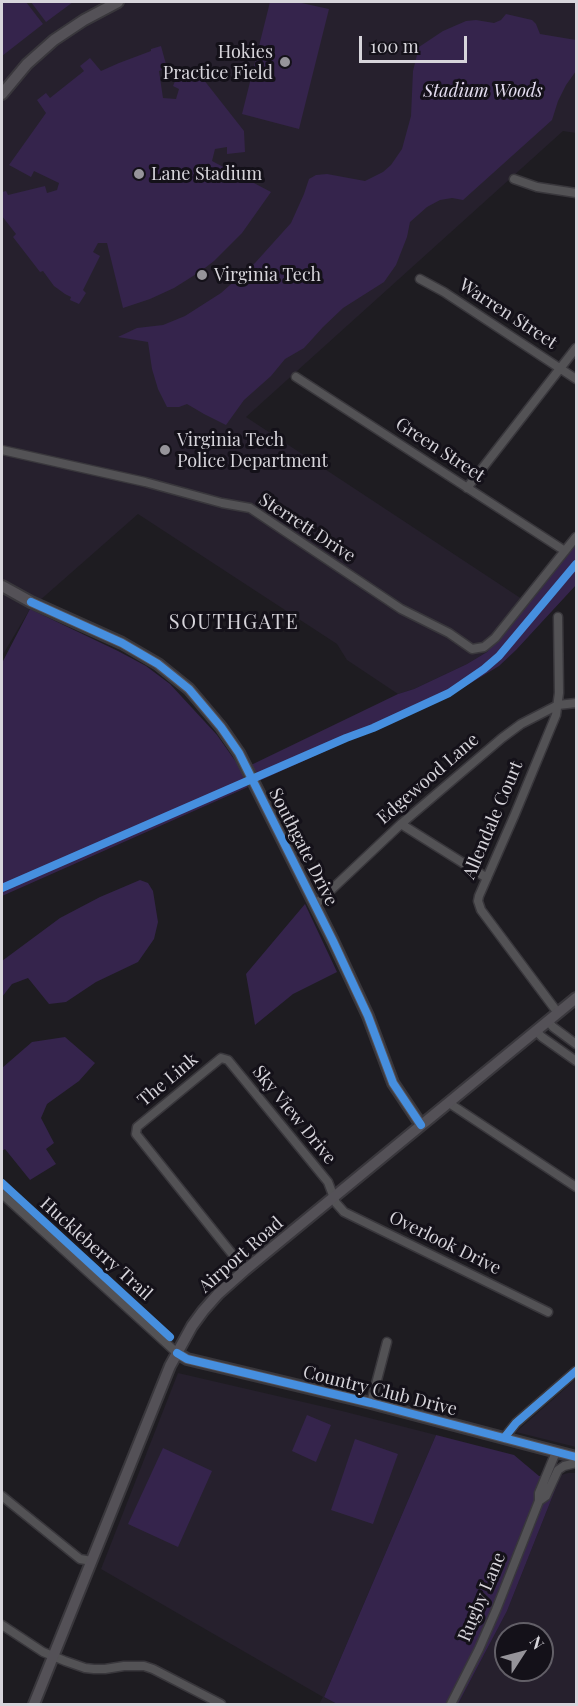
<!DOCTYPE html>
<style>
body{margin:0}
#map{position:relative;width:578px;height:1706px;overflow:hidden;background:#1e1c21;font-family:"Playfair Display",serif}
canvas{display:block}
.frame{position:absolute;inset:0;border:3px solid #d7d5db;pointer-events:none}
.north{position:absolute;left:494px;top:1622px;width:60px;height:60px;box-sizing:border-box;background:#141119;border:2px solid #625f67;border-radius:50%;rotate:54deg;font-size:16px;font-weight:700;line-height:24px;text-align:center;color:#d7d5db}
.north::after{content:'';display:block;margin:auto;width:21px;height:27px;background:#96949a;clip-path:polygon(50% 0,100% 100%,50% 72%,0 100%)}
.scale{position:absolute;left:359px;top:36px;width:108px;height:27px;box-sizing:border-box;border:3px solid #d7d5db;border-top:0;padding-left:8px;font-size:18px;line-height:21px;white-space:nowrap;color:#d7d5db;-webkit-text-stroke:4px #141119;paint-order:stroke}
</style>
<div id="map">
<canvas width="578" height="1706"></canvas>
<div class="frame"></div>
<div class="north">N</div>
<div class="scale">100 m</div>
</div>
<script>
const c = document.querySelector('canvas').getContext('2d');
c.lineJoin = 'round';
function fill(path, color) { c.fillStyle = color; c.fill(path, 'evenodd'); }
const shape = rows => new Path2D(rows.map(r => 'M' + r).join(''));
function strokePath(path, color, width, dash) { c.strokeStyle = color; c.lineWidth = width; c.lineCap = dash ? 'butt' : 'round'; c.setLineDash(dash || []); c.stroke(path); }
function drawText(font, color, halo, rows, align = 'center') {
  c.font = font + ' "Playfair Display",serif'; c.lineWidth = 6; c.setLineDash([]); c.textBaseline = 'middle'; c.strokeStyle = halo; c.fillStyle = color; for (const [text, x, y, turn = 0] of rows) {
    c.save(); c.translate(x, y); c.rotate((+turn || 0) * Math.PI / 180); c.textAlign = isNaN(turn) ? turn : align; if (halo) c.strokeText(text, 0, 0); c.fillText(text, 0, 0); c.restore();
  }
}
fill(shape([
 [2,2,576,2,576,133,563,131,246,417,528,603,487,652,467,664,414,689,398,694,347,660,337,644,138,514,30,609,2,656],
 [178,1373,342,1411,436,1435,324,1697,337,1704,319,1704,323,1697,101,1569],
 [576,1379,576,1447,516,1432],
 [568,1473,576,1473,576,1704,458,1704,507,1611,561,1475],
 [506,1634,542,1634,542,1670,506,1670]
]), '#26202d');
fill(shape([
 [2,2,26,2,43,24,2,56],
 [31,2,73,2,46,22],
 [270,2,297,2,329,9,299,129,242,114],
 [506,14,532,20,536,24,540,34,576,40,576,71,566,85,558,101,552,120,463,200,452,198,440,200,427,207,410,222,407,237,396,265,384,282,343,308,323,327,304,348,285,359,271,376,244,400,226,425,204,414,187,404,179,407,167,407,158,389,152,369,148,342,118,337,137,328,163,325,185,316,221,293,255,263,291,223,304,194,309,179,316,175,327,174,365,181,383,172,391,165,402,149,411,116,413,71,419,47,443,31,466,21,476,20,494,23,501,20],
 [161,46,167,68,159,71,163,98,176,99,179,89,173,86,180,69,200,75,244,131,245,152,227,154,227,147,215,149,212,161,271,192,242,233,214,261,201,271,174,288,150,299,123,308,107,243,98,243,93,252,100,256,83,290,86,293,79,304,70,300,71,297,65,294,54,286,43,271,40,272,13,237,16,234,2,216,2,192,6,191,8,195,45,186,47,193,57,190,59,183,34,171,31,177,9,165,46,113,37,100,46,93,50,98,84,71,80,66,90,58,101,71,119,63,151,51,151,49],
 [576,543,576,585,516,650,499,666,446,698,410,713,259,781,251,765,398,694,414,689,467,664,487,652],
 [30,609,118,651,146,666,170,684,217,735,241,769,248,787,2,896,2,663],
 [140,880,148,883,153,891,158,922,154,939,138,962,96,982,66,1002,49,1004,28,978,12,984,2,997,2,961,60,918,100,897],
 [305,904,337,972,293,994,255,1025,246,974],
 [65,1037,95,1063,79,1081,47,1104,41,1118,54,1143,46,1149,56,1164,30,1180,5,1149,2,1151,2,1068,32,1042],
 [307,1415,331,1425,316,1462,292,1451],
 [436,1435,514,1455,539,1476,561,1475,507,1611,458,1704,337,1704,324,1697],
 [355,1439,398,1454,373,1524,331,1510],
 [163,1448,212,1471,178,1547,128,1524]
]), '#35244c');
const street = shape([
 [514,179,537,187,576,193],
 [420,279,444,292,576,379],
 [296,377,565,551],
 [2,450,145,482,222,503,250,508,401,609,449,633,472,649,484,647,495,638,576,537],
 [467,488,576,348],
 [401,824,487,878],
 [315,905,401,824,502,738,521,724,558,705,576,703],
 [558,1013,481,910,478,901,479,896,515,814,556,715,559,693,558,617],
 [548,1021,553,1027,576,1044],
 [536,1031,542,1037,576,1061],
 [449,1103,576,1187],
 [2,1194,177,1353],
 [245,1270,136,1134,137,1127,221,1058,228,1060,328,1182,336,1203,344,1212,548,1312],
 [371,1403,387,1342],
 [504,1438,516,1423,576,1371],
 [2,1496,80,1559,92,1561],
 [539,1501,546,1496,558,1470,564,1466,576,1463],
 [2,1625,43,1652,65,1661,85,1668,94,1669,105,1669,124,1666,144,1666,153,1669,221,1704],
 [451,1704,479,1649,496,1610,539,1501,539,1493,556,1452]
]);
const secondary = shape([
 [2,94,27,64,54,40,84,20,118,2],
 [2,586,31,602,122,643,158,664,189,689,221,727,239,753,333,941,368,1016,393,1083,421,1125],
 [177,1353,187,1359,371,1403,576,1457],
 [34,1704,170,1366,192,1326,203,1311,218,1294,245,1270,576,998]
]);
strokePath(street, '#39373c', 11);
strokePath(secondary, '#39373c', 14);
strokePath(street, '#535255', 8);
strokePath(secondary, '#545157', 10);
strokePath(shape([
 [31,602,122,643,158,664,189,689,221,727,239,753,333,941,368,1016,393,1083,421,1125],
 [2,888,346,738,373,728,449,693,484,669,499,656,576,564],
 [2,1183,170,1337],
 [177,1353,187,1359,371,1403,576,1457],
 [504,1438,516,1423,576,1371]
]), '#468fdf', 8);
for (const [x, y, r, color] of [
 [285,62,6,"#96949a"],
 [139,174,6,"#96949a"],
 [202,275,6,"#96949a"],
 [165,450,6,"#96949a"]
]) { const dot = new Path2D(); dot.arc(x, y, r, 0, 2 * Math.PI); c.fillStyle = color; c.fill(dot); strokePath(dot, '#141119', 2); }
drawText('18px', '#d7d5db', '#141119', [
 ["Hokies",273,52,"right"],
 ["Practice Field",273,73,"right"],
 ["Lane Stadium",151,174],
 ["Virginia Tech",214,275],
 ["Virginia Tech",177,440],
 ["Police Department",177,461]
], 'left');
drawText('italic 18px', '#e5def1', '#141119', [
 ["Stadium Woods",483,91]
]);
drawText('18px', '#d7d5db', '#141119', [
 ["Warren Street",508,314,33],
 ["Green Street",440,450,33],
 ["Sterrett Drive",307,528,33],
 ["Edgewood Lane",428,779,-41],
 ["Allendale Court",493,820,-67],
 ["Southgate Drive",303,847,63],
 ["The Link",168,1080,-40],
 ["Sky View Drive",294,1115,51],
 ["Overlook Drive",445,1243,26],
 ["Huckleberry Trail",96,1249,42],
 ["Airport Road",241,1255,-41],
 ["Country Club Drive",380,1391,14],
 ["Rugby Lane",482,1597,-67]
]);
c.letterSpacing = '1.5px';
drawText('20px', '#d7d5db', '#141119', [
 ["SOUTHGATE",234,623]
]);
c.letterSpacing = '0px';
</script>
